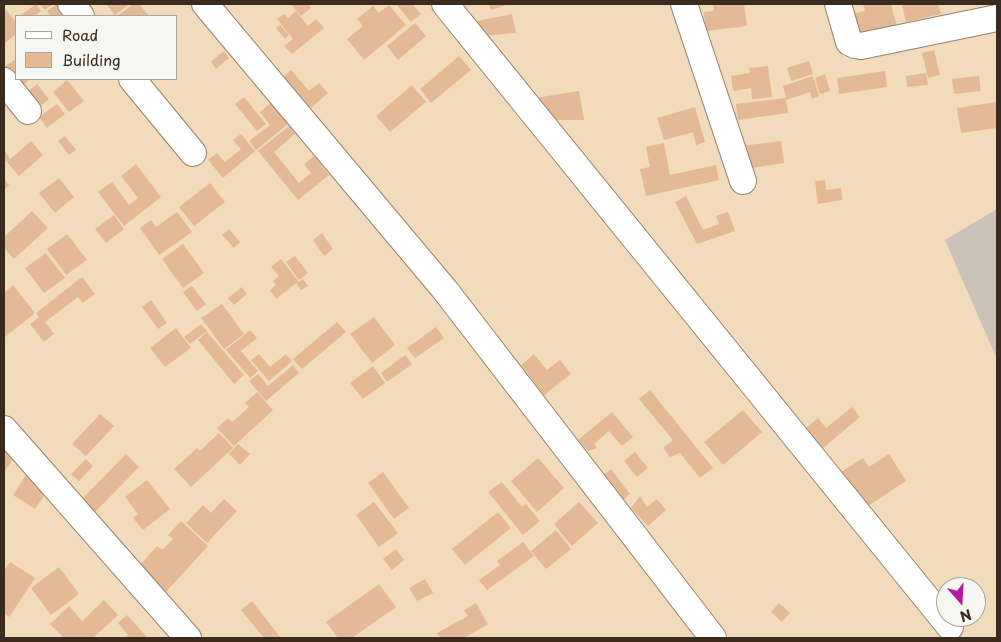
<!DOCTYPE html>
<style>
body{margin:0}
#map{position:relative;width:1001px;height:642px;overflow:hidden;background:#f1dbbb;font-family:"Playpen Sans",sans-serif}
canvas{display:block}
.frame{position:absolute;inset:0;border:5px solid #3b2a1e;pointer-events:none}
.legend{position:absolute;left:15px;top:15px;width:162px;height:65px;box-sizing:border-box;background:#f6f6f2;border:1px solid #aba49d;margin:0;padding:6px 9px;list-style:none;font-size:15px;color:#3b2a1e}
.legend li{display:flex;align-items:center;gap:10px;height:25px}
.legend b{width:25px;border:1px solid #aba49d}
.north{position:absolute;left:936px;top:577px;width:50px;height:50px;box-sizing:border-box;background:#f6f6f2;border:1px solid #aba49d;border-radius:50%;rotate:161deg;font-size:14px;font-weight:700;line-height:20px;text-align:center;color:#3b2a1e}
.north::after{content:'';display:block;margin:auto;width:18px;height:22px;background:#b5179e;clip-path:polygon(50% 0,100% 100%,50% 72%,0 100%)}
</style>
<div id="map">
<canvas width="1001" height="642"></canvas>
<div class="frame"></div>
<ul class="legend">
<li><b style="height:6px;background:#fff"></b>Road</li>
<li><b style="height:14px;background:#e4b996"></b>Building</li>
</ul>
<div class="north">N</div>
</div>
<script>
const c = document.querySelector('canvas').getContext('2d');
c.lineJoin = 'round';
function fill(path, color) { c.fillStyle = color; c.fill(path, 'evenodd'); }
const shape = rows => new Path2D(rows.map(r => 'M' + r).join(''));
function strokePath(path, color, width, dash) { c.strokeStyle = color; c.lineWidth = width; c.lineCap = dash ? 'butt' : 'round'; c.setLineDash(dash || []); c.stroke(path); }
fill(shape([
 [997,209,997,359,945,240]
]), '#cbc3b8');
fill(shape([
 [36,4,41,11,35,16,20,16],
 [40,4,53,4,45,10],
 [57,4,66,16,51,16,47,11],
 [106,4,129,4,115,15],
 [133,4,139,4,149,16,118,16],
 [291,4,308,4,311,8,301,16],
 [396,4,412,4,421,14,411,22],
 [489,4,509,4,491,10],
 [713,4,744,4,747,26,706,31,704,12,714,11],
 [863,4,891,4,898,31,858,41,852,14,865,11],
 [902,4,938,4,941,14,906,22],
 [389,5,406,25,364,60,347,39,363,26,357,19,373,6,379,13],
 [6,10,16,22,16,34,4,44,4,12],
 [296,11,308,26,316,19,324,28,292,54,284,46,293,39,277,19,284,14,288,18],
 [512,14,516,33,481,36,472,22],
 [415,23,426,36,398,60,387,46],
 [280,25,289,35,285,39,276,28],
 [934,50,940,75,928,78,922,53],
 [224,51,229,58,216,69,211,62],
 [459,56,471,70,431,103,420,89],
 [14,60,16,63,16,79,30,79,18,89,4,71,4,67],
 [809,61,813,74,791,81,787,68],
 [768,66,772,97,752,99,751,88,733,91,731,76,750,73,749,68],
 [291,70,309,91,319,83,328,93,311,108,283,77],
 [885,71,887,87,839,94,837,78],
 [926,73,928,85,907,87,906,76],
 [825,74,830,91,820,94,815,78],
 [813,76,819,96,812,99,810,92,786,100,788,113,738,120,736,104,786,98,783,86],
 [979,76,981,91,954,94,952,79],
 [67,80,84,101,69,112,53,92],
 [37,84,49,99,34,111,22,96],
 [412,85,426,102,390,132,376,116],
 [579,91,584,120,552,120,535,98],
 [244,97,266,124,257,131,235,104],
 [997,102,997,128,961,133,957,108],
 [271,103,288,124,256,150,249,141,270,125,260,112],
 [57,104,65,114,47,128,39,117],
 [695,107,705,142,696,145,693,132,664,140,657,118],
 [289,126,295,134,274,152,299,183,311,173,304,164,314,156,329,175,298,200,258,151],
 [241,134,255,151,223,178,208,160,217,153,225,162,241,149,233,140],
 [65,136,76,150,69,155,58,141],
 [31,141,43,155,19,176,7,162],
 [781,141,784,163,745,169,741,146],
 [664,143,670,175,716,165,719,180,646,196,640,169,650,167,646,147],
 [4,150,10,159,4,163],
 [136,164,161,197,124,226,98,192,112,182,129,205,138,198,121,176],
 [59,178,74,197,55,213,39,193],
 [4,179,9,185,4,190],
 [825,180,826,190,841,188,842,200,818,204,815,181],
 [210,183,225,202,194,226,179,207],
 [686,196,703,230,719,224,716,216,728,212,735,231,697,244,675,202],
 [32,211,48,228,14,259,4,248,4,237],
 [177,212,192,232,159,255,140,228,151,220,156,227],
 [114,215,124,229,106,243,95,229],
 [229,229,240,242,234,248,222,235],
 [322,233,333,249,324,256,313,240],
 [67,234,87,260,66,275,47,249],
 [183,244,204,273,183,288,162,259],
 [46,253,65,278,44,293,25,268],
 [295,256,308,273,299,280,286,262],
 [281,259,299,282,303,279,308,286,301,290,296,283,276,299,270,290,276,285,273,281,279,276,271,267],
 [82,277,95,294,83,303,78,297,45,322,54,334,44,342,30,324,39,317,36,313],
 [13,285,35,313,5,337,4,335,4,293],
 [192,286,206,304,197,311,183,292],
 [242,287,247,294,234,305,228,298],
 [151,300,167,323,158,329,142,307],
 [222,304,244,334,224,349,201,318],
 [374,317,395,345,372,363,350,334],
 [337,322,346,332,302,369,293,359],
 [201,324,207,331,190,344,184,337],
 [436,327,444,338,415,358,407,348],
 [176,328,191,348,165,367,150,348],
 [250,330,257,338,241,351,258,371,250,378,226,350],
 [207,332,244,375,234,384,198,340],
 [259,354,270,367,286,354,292,361,269,381,251,360],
 [534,354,547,370,560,360,571,374,544,395,521,365],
 [405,355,412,364,387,382,381,373],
 [293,365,299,373,266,401,249,381,258,374,268,386],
 [373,366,385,383,363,399,350,383],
 [650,390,713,468,700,478,680,453,670,457,663,448,673,440,639,399],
 [257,392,273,410,234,446,217,428,228,418,232,422,249,407,245,403],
 [852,407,860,417,822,449,805,429,818,418,826,428],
 [743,410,762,432,723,465,704,442],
 [612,412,633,437,622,446,609,431,594,444,597,448,588,451,578,440],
 [100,414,114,426,86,456,72,444],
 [219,433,233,448,191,487,174,469,197,448,200,451],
 [238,444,250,454,240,465,229,454],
 [4,446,16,455,4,472],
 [635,452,648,468,637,477,624,461],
 [126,454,139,467,91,516,78,503],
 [889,454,906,481,865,508,841,472,863,458,869,467],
 [538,458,564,488,537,512,511,481],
 [86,459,93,466,79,481,71,474],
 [611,469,630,494,618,504,599,479],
 [383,472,409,508,394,519,368,483],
 [26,475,48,490,35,509,13,495],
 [147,480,170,509,143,530,133,518,138,514,125,497],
 [502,482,522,507,526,504,540,521,523,535,488,492],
 [640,496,647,507,657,499,666,510,648,526,631,508],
 [224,499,237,511,207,543,186,523,203,505,211,513],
 [374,502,398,533,379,547,356,515],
 [579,502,598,523,572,546,554,524],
 [498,512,511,528,465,565,452,549],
 [181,521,208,546,166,592,139,566,157,546,162,550,173,539,168,535],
 [556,530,571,549,546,569,531,551],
 [523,542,534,556,487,590,479,580,500,565,497,561],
 [396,549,404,560,392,570,383,559],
 [10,562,35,578,9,617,4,613,4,571],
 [59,567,79,594,51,615,31,588],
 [425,579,433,593,417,601,409,588],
 [379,584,396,607,352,638,338,638,326,622],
 [104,600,118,615,93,638,64,638,50,624,69,606,82,621],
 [252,601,281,638,264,638,241,610],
 [476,603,488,624,464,638,440,638,437,633,468,616,464,610],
 [779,603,790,613,782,622,771,612],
 [127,615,148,638,124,638,128,635,118,623]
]), '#e4b996');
const minor = shape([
 [71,4,81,16],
 [205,4,445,290,713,638],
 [445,4,950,627],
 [684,4,743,181],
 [838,4,849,42,855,45,861,46,997,18],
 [132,79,193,153],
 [4,81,28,111],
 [4,429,188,638]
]);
strokePath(minor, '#96826c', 28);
strokePath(minor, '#fff', 26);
</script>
